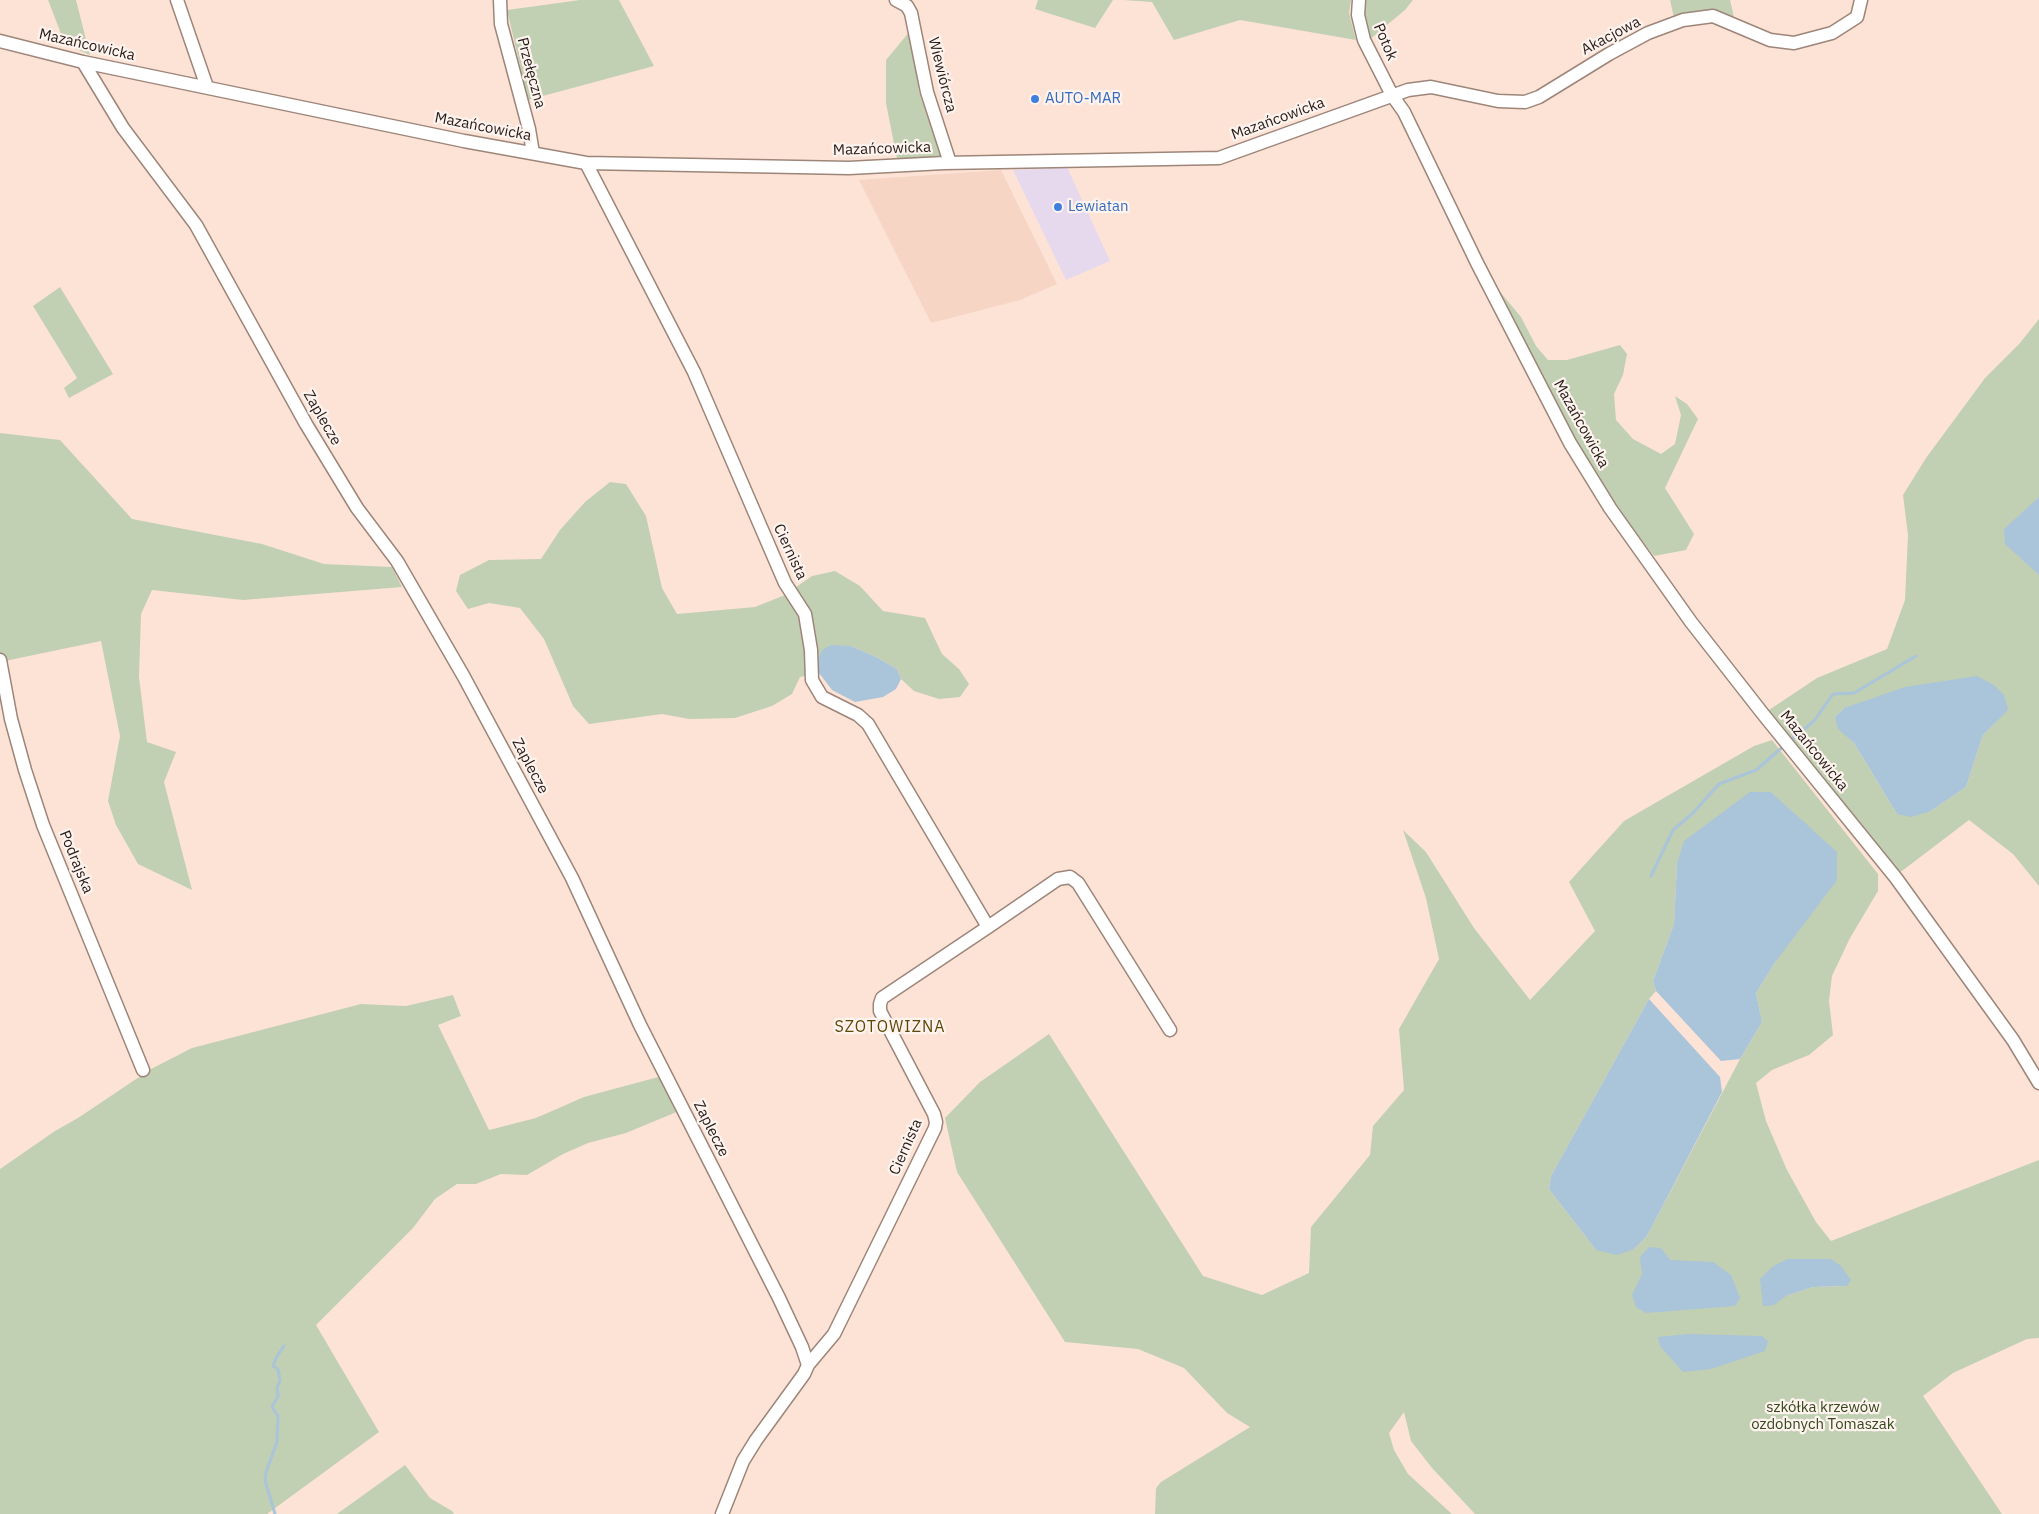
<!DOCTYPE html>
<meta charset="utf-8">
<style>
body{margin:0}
canvas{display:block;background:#fde3d5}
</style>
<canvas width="2039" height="1514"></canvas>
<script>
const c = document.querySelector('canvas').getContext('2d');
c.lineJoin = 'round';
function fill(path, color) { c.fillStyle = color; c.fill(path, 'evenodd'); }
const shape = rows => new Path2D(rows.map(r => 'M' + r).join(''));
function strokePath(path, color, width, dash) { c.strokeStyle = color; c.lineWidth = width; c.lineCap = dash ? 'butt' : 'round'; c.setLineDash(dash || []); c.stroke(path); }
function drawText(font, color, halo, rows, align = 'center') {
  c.font = font + ' "IBM Plex Sans",sans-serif'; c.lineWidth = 4.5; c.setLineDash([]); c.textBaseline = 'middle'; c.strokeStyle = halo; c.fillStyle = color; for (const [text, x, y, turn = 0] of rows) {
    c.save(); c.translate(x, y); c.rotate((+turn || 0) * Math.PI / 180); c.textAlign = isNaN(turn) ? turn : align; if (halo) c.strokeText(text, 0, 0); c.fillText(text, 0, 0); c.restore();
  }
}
fill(shape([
 [1067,167,1110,261,1066,280,1013,170]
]), '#e6d9ed');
fill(shape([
 [1001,170,1057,284,1020,300,931,323,859,180]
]), '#f7d5c4');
fill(shape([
 [48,0,76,0,90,55,65,44],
 [580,0,619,0,654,66,528,100,507,10],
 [1038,0,1113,0,1095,28,1035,9],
 [1123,0,1351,0,1349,13,1356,40,1240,20,1174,40,1152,2],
 [1366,0,1413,0,1405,10,1369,40,1364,11],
 [1670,0,1730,0,1734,17,1712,9,1674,18],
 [910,31,919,92,941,157,897,159,886,103,886,60],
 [60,287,113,374,69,398,64,388,77,378,33,306],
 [1496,287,1521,317,1536,346,1548,360,1567,360,1620,345,1627,354,1623,375,1614,394,1616,420,1633,439,1661,454,1675,444,1681,415,1675,396,1687,404,1698,419,1665,488,1694,534,1686,550,1654,556,1614,505,1574,439],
 [2039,319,2039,886,2013,854,1969,820,1898,874,1766,712,1817,678,1887,649,1905,600,1908,535,1903,495,1926,458,1985,378,2020,343],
 [1844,708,2008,709,1983,735,1966,787,1931,811,1897,814,1854,743,1839,729,1835,717],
 [0,433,60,440,132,519,262,544,324,564,392,567,402,587,243,600,152,590,141,614,139,677,147,742,176,752,164,782,192,890,138,864,116,825,108,801,120,736,101,641,0,662],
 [610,482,626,484,646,516,662,588,677,614,755,607,785,595,812,576,835,571,860,586,883,611,925,618,942,654,959,669,969,684,960,697,939,699,914,691,901,679,897,669,876,657,851,646,818,661,819,673,800,677,792,694,772,706,735,718,689,719,662,714,589,724,573,706,544,639,520,608,489,603,468,609,456,591,460,575,489,560,541,559,560,530,585,502],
 [1772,740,1878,874,1878,891,1850,938,1832,976,1829,1001,1833,1035,1809,1055,1772,1070,1756,1083,1766,1121,1787,1170,1816,1222,1831,1241,2039,1160,2039,1338,2027,1339,1953,1373,1923,1396,2002,1514,1475,1514,1432,1468,1411,1441,1404,1412,1389,1433,1394,1450,1408,1474,1452,1514,1155,1514,1156,1488,1161,1482,1250,1427,1227,1413,1184,1368,1138,1349,1065,1342,957,1172,945,1118,980,1082,1049,1034,1203,1276,1262,1295,1309,1273,1311,1227,1370,1155,1373,1126,1404,1090,1399,1029,1439,959,1426,898,1403,830,1426,852,1474,928,1530,1000,1595,931,1569,882,1624,821,1754,746],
 [1771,792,1802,821,1776,961,1756,993,1762,1022,1740,1059,1647,1236,1634,1249,1596,1250,1549,1189,1551,1176,1649,999,1656,991,1653,981,1674,924,1677,864],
 [1841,1266,1847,1286,1813,1287,1786,1296],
 [453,995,461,1016,438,1025,489,1130,536,1118,584,1097,662,1076,679,1111,626,1133,588,1143,563,1154,527,1175,501,1174,476,1184,457,1184,435,1199,413,1228,316,1325,379,1432,267,1514,0,1514,0,1169,55,1131,78,1118,151,1069,192,1048,361,1004,406,1006],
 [405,1465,430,1498,452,1511,454,1514,337,1514]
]), '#c1d0b3');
fill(shape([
 [2039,497,2039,575,2005,544,2004,529],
 [831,645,851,646,876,657,897,669,901,679,896,689,883,697,855,702,832,690,819,673,818,661,822,650],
 [1977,676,1994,685,2004,695,2008,710,1983,735,1966,787,1931,811,1911,817,1897,814,1854,743,1838,729,1835,717,1844,708,1905,687],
 [1750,792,1771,792,1837,852,1837,880,1776,961,1756,993,1762,1022,1740,1059,1721,1061,1656,991,1653,981,1674,924,1677,864,1684,841],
 [1649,999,1720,1077,1722,1092,1647,1236,1634,1249,1617,1255,1596,1250,1549,1189,1551,1176],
 [1649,1247,1661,1248,1670,1260,1713,1262,1731,1275,1740,1298,1735,1306,1646,1313,1636,1307,1632,1295,1642,1274,1640,1257],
 [1787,1259,1831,1259,1841,1266,1851,1280,1847,1286,1813,1287,1786,1296,1774,1305,1763,1306,1760,1279,1772,1267],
 [1688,1334,1762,1336,1768,1341,1765,1351,1711,1369,1683,1372,1660,1346,1658,1337]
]), '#aac4da');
strokePath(shape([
 [1790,741,1814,721,1833,694,1854,693,1916,656],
 [1651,876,1673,830,1692,814,1719,784,1756,770,1785,745],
 [275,1514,265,1480,266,1472,277,1442,278,1416,272,1407,278,1396,277,1388,280,1380,278,1369,273,1366,277,1356,284,1346]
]), '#aac4da', 3);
const minor = shape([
 [177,0,207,87],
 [500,0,501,24,529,129,533,153],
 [896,0,907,6,911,13,927,92,950,163],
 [1359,0,1358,15,1364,40,1392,95,1404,112,1477,263,1570,443,1610,508,1691,622,1763,714,1896,878,2013,1040,2039,1083],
 [0,41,83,62,464,141,586,163,849,168,944,163,1219,158,1408,90,1431,87,1498,101,1525,102,1539,97,1609,54,1648,33,1683,20,1713,16,1770,40,1794,43,1832,33,1857,17,1861,0],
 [83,62,123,128,196,225,306,424,357,508,397,561,464,677,572,878,640,1025,779,1298,802,1347,808,1365,804,1374,756,1440,743,1461,722,1514],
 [586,163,694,372,785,583,805,614,811,650,812,680,822,697,858,715,868,724,988,927,1058,879,1070,877,1078,883,1170,1030],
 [0,660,11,719,25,770,43,825,143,1070],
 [808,1365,834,1334,935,1128,936,1122,934,1114,880,1011,880,1004,882,998,988,927]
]);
strokePath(minor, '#9d8579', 15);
strokePath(minor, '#fff', 12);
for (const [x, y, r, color] of [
 [1035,99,5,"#3f7fe0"],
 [1058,207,5,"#3f7fe0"]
]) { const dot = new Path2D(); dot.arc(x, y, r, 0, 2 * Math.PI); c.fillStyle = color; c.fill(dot); strokePath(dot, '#fef3ee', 2); }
drawText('15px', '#231a15', '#fef3ee', [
 ["Akacjowa",1611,36,-28],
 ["Potok",1385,42,67],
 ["Mazańcowicka",87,45,13],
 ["Przełęczna",531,73,75],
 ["Wiewiórcza",942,75,76],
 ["Mazańcowicka",1278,119,-20],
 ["Mazańcowicka",483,127,11],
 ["Mazańcowicka",882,149,-2],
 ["Zaplecze",322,418,60],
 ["Mazańcowicka",1581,424,61],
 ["Ciernista",790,552,65],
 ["Mazańcowicka",1814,751,51],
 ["Zaplecze",530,766,62],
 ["Podrajska",76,862,68],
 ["Zaplecze",711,1129,63],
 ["Ciernista",906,1147,-66]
]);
drawText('15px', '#366cbe', '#fef3ee', [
 ["AUTO-MAR",1045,99],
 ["Lewiatan",1068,207]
], 'left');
drawText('15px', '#34481c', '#fef3ee', [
 ["szkółka krzewów",1823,1408],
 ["ozdobnych Tomaszak",1823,1425]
]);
c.letterSpacing = '1px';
drawText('16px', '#5c4707', '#fef3ee', [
 ["SZOTOWIZNA",890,1027]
]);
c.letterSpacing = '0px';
</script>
